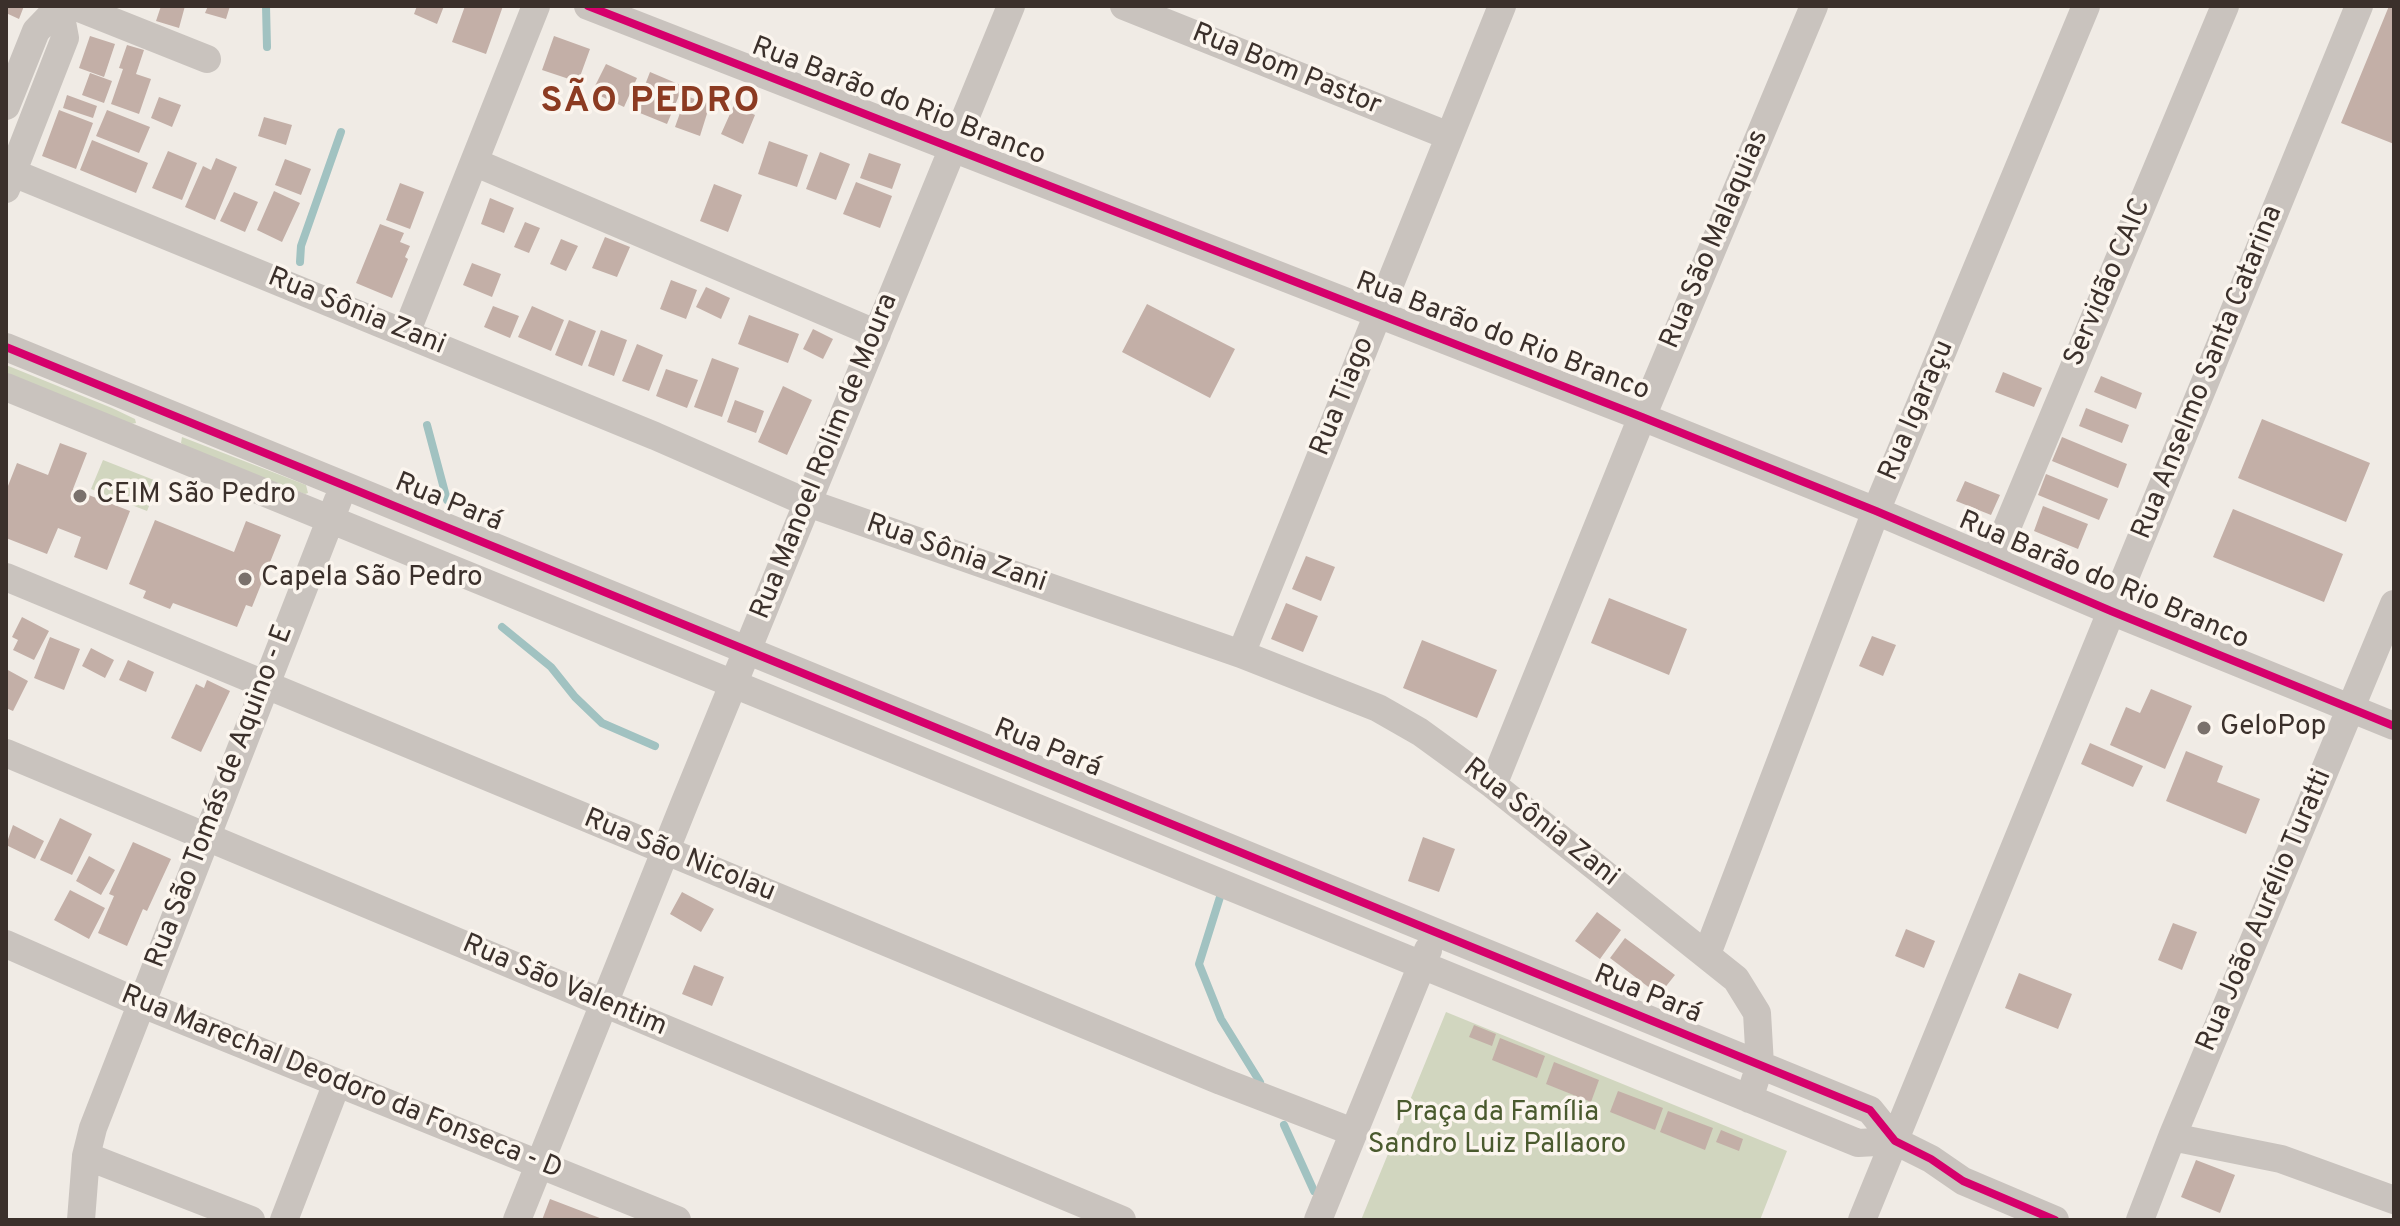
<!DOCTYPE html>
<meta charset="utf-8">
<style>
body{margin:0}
#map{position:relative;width:2400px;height:1226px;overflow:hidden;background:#f0ebe5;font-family:Overpass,sans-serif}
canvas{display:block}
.frame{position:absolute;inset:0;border:8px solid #3b302b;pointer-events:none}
</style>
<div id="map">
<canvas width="2400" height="1226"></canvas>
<div class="frame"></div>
</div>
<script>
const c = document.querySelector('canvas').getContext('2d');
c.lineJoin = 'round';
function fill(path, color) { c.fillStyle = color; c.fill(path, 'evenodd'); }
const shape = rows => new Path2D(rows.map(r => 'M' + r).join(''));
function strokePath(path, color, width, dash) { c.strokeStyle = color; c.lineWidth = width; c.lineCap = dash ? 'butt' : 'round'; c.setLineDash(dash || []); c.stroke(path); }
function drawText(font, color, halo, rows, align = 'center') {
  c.font = font + ' Overpass,sans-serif'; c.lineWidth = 7; c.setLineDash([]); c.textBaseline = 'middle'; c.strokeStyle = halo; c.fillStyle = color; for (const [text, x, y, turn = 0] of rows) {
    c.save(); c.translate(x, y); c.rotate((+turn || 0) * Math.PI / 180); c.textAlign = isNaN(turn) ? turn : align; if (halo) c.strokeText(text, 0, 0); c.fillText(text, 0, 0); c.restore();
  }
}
fill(shape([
 [6,365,112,408,135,419,136,423,131,424,6,374],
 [182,437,306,485,308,493,305,494,279,485,186,447,181,443],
 [103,460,159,482,147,511,91,489],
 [1446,1012,1787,1151,1760,1220,1361,1220]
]), '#d1d6bf');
strokePath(shape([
 [266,6,267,47],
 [300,262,301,246,341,132],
 [427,425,447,500],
 [502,627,551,667,575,697,602,723,655,746],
 [1220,897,1199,964,1221,1019,1260,1082],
 [1284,1125,1314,1191]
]), '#a1c2c1', 8);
fill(shape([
 [6,6,24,6,19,19,6,13],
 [161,6,185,6,179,28,156,21],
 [208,6,230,6,226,19,205,13],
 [417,6,444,6,437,24,414,14],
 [465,6,503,6,486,54,452,42],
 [2389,6,2394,6,2394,144,2341,123],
 [90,36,115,44,104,77,79,68],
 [554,36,590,49,578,82,542,70],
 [127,45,144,50,136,74,151,79,139,114,111,104,123,69,119,68],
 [606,64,637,78,624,107,592,92],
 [650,72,683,86,667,124,635,111],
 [90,73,112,81,104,103,82,95],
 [67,95,97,106,93,118,63,108],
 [686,96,710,104,700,136,675,127],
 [159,97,181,105,172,127,151,118],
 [734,105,755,115,743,144,721,134],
 [59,110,93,123,76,169,42,156],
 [107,110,150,127,139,153,96,136],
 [264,117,292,125,286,145,258,136],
 [92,140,148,163,136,193,80,170],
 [769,141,808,155,797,187,758,174],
 [168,151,197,163,182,200,152,188],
 [820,152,850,164,836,200,806,189],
 [869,153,901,164,892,189,860,178],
 [216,158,237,167,215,220,185,207,203,166,211,170],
 [285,159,311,169,301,195,275,185],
 [856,182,892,196,880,228,843,214],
 [400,183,424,192,410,229,386,220],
 [714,184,742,195,728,232,700,221],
 [274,191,300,203,282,242,257,230],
 [234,192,258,202,245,232,220,221],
 [490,198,514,208,504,233,481,224],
 [525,222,540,228,529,253,514,247],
 [380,224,404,233,400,242,410,246,405,257,408,259,392,298,356,283],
 [605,237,630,247,617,277,592,268],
 [561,239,578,246,566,271,550,264],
 [472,263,501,274,492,297,463,285],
 [671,280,697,290,686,319,660,309],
 [706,287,730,298,721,319,696,307],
 [1147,304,1235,349,1210,398,1122,352],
 [493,306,519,316,510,338,484,327],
 [532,306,564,320,551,351,518,337],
 [749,315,799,334,788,363,738,344],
 [569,320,596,331,582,366,555,355],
 [813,329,833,339,823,359,803,349],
 [601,330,627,340,614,376,588,366],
 [637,344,663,355,649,391,622,381],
 [712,358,739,368,722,417,694,407],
 [666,369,698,380,687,408,656,396],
 [2003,372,2042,388,2034,407,1995,392],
 [2101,376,2142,393,2136,409,2094,392],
 [783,386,812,400,787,455,758,442],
 [735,400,764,411,756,433,727,422],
 [2086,408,2129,425,2122,443,2079,426],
 [2262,419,2370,463,2346,522,2238,478],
 [2062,437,2127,464,2118,488,2052,461],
 [60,443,87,453,73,489,130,511,107,570,74,557,81,537,58,528,47,554,6,538,6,491,17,463,48,475],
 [2046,474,2108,499,2099,520,2038,495],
 [1965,481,2000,495,1991,515,1956,501],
 [2043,506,2088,524,2078,549,2034,531],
 [2233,509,2343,554,2324,602,2213,557],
 [155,520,234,552,246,521,281,535,252,607,246,605,237,627,173,603,170,609,143,598,146,591,129,584],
 [1306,556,1335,567,1321,601,1292,589],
 [1609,598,1687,629,1669,675,1591,643],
 [1286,603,1318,616,1303,652,1271,639],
 [22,617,49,631,34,660,13,650,18,640,12,637],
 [1872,636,1896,645,1883,676,1859,666],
 [50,637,80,649,64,690,34,678],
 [1422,640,1497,670,1477,718,1403,688],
 [91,648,114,660,105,678,82,666],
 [128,660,154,672,146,692,119,680],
 [6,669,28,681,13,711,6,708],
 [207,680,230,691,201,752,171,738,196,684,204,688],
 [2151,689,2192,706,2165,769,2110,745,2126,707,2140,713],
 [2090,743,2143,766,2133,787,2081,764],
 [2186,751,2223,766,2217,782,2260,799,2246,834,2166,801],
 [60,818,92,834,72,875,40,860],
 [13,825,44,841,35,859,6,845],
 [1423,837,1455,849,1439,892,1408,881],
 [133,842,171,859,147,911,143,909,127,946,98,933,114,896,109,894],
 [89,856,115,870,101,895,76,881],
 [70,890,105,908,89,939,54,920],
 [682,892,714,909,701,932,670,914],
 [1597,912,1621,930,1600,959,1575,941],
 [2173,923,2197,932,2182,970,2158,960],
 [1906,929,1935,941,1924,968,1895,956],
 [1625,938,1675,975,1659,995,1610,958],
 [694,965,724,977,712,1006,682,994],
 [2019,973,2072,994,2058,1029,2005,1008],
 [1474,1025,1496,1034,1492,1046,1469,1037],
 [1500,1038,1545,1056,1537,1078,1492,1060],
 [1554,1062,1599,1080,1591,1102,1546,1084],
 [1618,1091,1663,1108,1655,1130,1610,1112],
 [1668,1111,1713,1128,1705,1150,1660,1132],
 [1721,1130,1743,1139,1739,1151,1716,1142],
 [2196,1160,2235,1175,2220,1213,2181,1197],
 [550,1199,605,1220,542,1220]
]), '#c3afa7');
strokePath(shape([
 [74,6,207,59],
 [588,6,1642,417,1876,511,2111,611,2394,726],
 [1124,6,1449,136],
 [6,106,36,31,60,6],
 [474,162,877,334],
 [6,170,655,436,808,503,1241,654,1378,708,1420,732,1493,785,1736,979,1757,1013,1760,1065,1749,1099],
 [6,189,65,38,59,6],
 [406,333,536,6],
 [6,347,1870,1110,1895,1141,1931,1159,1963,1181,2055,1220],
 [6,387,1858,1143,1895,1141],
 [1993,561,2225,6],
 [6,577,1221,1081,1353,1132],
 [1241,654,1502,6],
 [6,753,1122,1220],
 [1493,785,1642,417,1814,6],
 [6,944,140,1003,677,1220],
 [1707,954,1876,511,2086,6],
 [2172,1137,2281,1159,2394,1200],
 [86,1156,251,1220],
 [81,1220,86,1156,93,1128,338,500],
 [284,1220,337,1083],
 [517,1220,685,802,1011,6],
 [1318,1220,1428,950],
 [1862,1220,2359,6],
 [2140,1220,2172,1137,2394,604]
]), '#c9c3be', 28);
strokePath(shape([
 [588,6,1642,417,1876,511,2111,611,2394,726],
 [6,347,1870,1110,1895,1141,1931,1159,1963,1181,2055,1220]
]), '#d6006c', 8);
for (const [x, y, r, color] of [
 [80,496,8,"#7a716c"],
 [245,579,8,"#7a716c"],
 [2204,728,8,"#7a716c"]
]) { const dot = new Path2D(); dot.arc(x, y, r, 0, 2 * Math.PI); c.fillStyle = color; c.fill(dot); strokePath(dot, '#fbf5ee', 3); }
drawText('28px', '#3b302b', '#fbf5ee', [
 ["Rua Bom Pastor",1286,71,22],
 ["Rua Barão do Rio Branco",898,103,21],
 ["Rua São Malaquias",1716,240,-67],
 ["Servidão CAIC",2109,283,-67],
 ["Rua Sônia Zani",356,313,22],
 ["Rua Barão do Rio Branco",1502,338,21],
 ["Rua Anselmo Santa Catarina",2209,373,-68],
 ["Rua Tiago",1344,397,-68],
 ["Rua Igaraçu",1918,411,-67],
 ["Rua Manoel Rolim de Moura",826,457,-68],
 ["Rua Pará",448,504,22],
 ["Rua Sônia Zani",956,555,19],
 ["Rua Barão do Rio Branco",2103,582,23],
 ["Rua Pará",1047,750,22],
 ["Rua São Tomás de Aquino - E",221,797,-69],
 ["Rua Sônia Zani",1540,824,38],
 ["Rua São Nicolau",679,857,22],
 ["Rua João Aurélio Turatti",2266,911,-67],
 ["Rua São Valentim",564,987,23],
 ["Rua Pará",1647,996,22],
 ["Rua Marechal Deodoro da Fonseca - D",341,1084,22]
]);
drawText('28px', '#3b302b', '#fbf5ee', [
 ["CEIM São Pedro",96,496],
 ["Capela São Pedro",261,579],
 ["GeloPop",2220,728]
], 'left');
drawText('28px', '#4a5a2e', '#fbf5ee', [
 ["Praça da Família",1497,1114],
 ["Sandro Luiz Pallaoro",1497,1146]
]);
c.letterSpacing = '2px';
drawText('bold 36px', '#8c3b22', '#fbf5ee', [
 ["SÃO PEDRO",651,104]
]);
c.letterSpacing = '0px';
</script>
